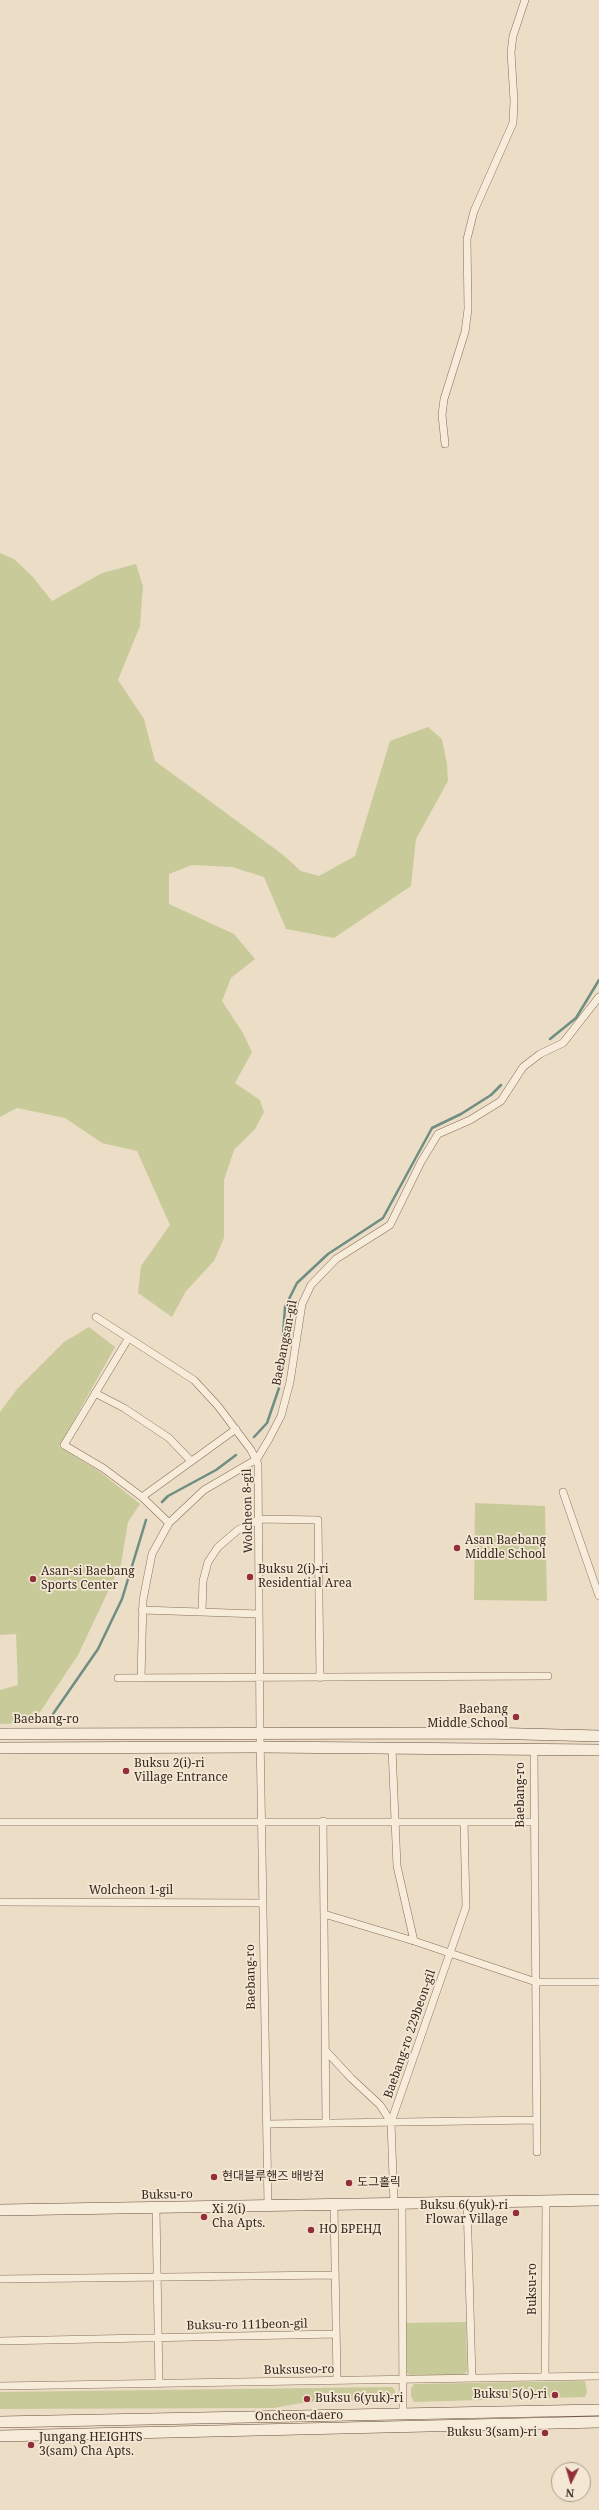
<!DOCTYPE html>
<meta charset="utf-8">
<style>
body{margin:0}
#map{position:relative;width:599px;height:2510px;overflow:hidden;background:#ecddc6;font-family:"Noto Serif",serif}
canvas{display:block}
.north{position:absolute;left:551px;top:2462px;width:40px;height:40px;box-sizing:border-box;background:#f4e8d5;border:1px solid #a89c8d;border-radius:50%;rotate:185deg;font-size:11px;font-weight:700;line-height:16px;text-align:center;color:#372920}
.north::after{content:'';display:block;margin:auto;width:14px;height:18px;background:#932f3a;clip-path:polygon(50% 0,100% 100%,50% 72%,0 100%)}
</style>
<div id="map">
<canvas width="599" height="2510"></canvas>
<div class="north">N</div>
</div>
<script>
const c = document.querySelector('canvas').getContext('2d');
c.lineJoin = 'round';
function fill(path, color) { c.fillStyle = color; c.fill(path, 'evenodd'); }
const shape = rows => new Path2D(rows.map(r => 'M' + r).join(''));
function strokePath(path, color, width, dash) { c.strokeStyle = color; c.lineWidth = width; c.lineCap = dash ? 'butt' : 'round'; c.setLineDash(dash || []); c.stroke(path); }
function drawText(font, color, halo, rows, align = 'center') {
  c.font = font + ' "Noto Serif","Noto Sans KR",serif'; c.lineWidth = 3.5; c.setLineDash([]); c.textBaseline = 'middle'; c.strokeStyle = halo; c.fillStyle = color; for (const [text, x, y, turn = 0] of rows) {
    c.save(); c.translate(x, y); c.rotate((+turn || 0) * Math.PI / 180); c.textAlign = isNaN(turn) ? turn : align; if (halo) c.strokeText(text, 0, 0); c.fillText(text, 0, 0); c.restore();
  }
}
fill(shape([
 [0,553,14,559,32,576,52,601,102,573,136,564,143,586,140,626,118,680,144,719,155,761,282,854,301,871,319,876,355,856,390,741,428,727,442,739,447,764,448,781,416,839,411,886,334,938,286,929,264,877,232,867,192,865,169,874,169,904,234,934,255,959,231,978,222,1001,243,1033,252,1052,235,1083,260,1100,264,1112,255,1129,234,1150,224,1180,224,1238,214,1261,186,1291,172,1317,138,1293,141,1266,170,1225,137,1151,102,1143,65,1118,17,1108,0,1117],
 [89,1327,115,1347,59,1447,99,1471,140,1504,128,1522,121,1564,78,1655,40,1712,28,1723,0,1724,0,1690,18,1685,16,1634,0,1635,0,1412,17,1389,64,1342],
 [475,1503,545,1506,547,1601,474,1600],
 [466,2322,467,2371,464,2375,411,2376,407,2373,406,2323],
 [585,2381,587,2392,585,2397,414,2402,411,2396,411,2388,414,2384],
 [392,2387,395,2390,395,2398,392,2401,307,2402,274,2408,0,2409,0,2392]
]), '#c9ca9a');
strokePath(shape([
 [550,1039,576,1018,599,980],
 [254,1437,267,1423,279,1388,285,1307,297,1283,328,1254,383,1218,432,1128,461,1114,491,1095,501,1085],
 [162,1502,168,1496,216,1470,236,1455],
 [53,1714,98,1649,122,1599,146,1520]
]), '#6e8e83', 2.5);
const street = shape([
 [445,444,442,415,444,399,465,332,468,309,467,239,474,211,513,123,514,101,511,52,513,36,525,0],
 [96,1317,194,1380,218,1406,251,1450,258,1464,260,1733,268,2206],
 [128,1339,64,1445,103,1468,142,1497,169,1523],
 [95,1393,124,1408,169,1438,191,1461],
 [563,1492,599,1596],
 [142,1497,236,1429],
 [142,1610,259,1614],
 [202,1612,203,1581,208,1562,218,1547,238,1530,260,1519,318,1520,320,1678],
 [118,1678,548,1676],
 [141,1678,143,1600,152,1554,169,1523,204,1490,257,1459,269,1439,281,1416,290,1382,302,1304,311,1285,336,1259,390,1225,421,1162,438,1134,470,1120,501,1101,523,1067,540,1054,563,1043,599,997],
 [392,1749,397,1866,414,1941],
 [534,1751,537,2152],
 [323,1821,326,2123],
 [0,1822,535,1822],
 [0,1902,263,1903],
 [324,1914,414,1941,536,1982,599,1982],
 [325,2050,351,2078,380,2105,391,2122],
 [267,2124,536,2120],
 [467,2202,472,2378],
 [394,2204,391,2122,466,1907,464,1822],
 [402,2204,403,2413],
 [334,2205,337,2380],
 [156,2208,159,2384],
 [0,2279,335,2275],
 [0,2341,336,2334],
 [545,2377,546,2201],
 [0,2386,599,2376]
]);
const secondary = shape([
 [0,1734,485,1733,599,1736],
 [0,1748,260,1747,599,1750],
 [0,2210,599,2200],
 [0,2422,599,2410],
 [0,2436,599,2422]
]);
strokePath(street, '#876f5c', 8);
strokePath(secondary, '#685040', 12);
strokePath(street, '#f7ebd9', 7);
strokePath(secondary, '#f7ebd9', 11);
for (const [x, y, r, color] of [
 [457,1548,4,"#932f3a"],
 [250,1577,4,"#932f3a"],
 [33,1579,4,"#932f3a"],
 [516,1717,4,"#932f3a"],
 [126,1771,4,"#932f3a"],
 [214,2177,4,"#932f3a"],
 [349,2183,4,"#932f3a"],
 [516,2213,4,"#932f3a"],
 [204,2217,4,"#932f3a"],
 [311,2230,4,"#932f3a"],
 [555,2395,4,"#932f3a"],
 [307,2399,4,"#932f3a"],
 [545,2433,4,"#932f3a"],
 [31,2445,4,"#932f3a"]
]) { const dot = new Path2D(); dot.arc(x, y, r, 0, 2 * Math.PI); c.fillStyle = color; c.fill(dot); strokePath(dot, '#f4e8d5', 1.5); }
drawText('12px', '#372920', '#f4e8d5', [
 ["Baebangsan-gil",285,1343,-79],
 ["Wolcheon 8-gil",248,1511,-91],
 ["Baebang-ro",46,1720],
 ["Baebang-ro",521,1795,-90],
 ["Wolcheon 1-gil",131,1891],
 ["Baebang-ro",251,1977,-91],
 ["Baebang-ro 229beon-gil",410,2034,-71],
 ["Buksu-ro",167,2195,-1],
 ["Buksu-ro",533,2289,-90],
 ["Buksu-ro 111beon-gil",247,2325,-1],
 ["Buksuseo-ro",299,2370,-1],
 ["Oncheon-daero",299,2416,-1]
]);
drawText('12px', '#372920', '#f4e8d5', [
 ["Asan Baebang",465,1541],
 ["Middle School",465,1555],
 ["Buksu 2(i)-ri",258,1570],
 ["Residential Area",258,1584],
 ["Asan-si Baebang",41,1572],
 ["Sports Center",41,1586],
 ["Baebang",508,1710,"right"],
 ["Middle School",508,1724,"right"],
 ["Buksu 2(i)-ri",134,1764],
 ["Village Entrance",134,1778],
 ["현대블루핸즈 배방점",222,2177],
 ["도그홀릭",357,2183],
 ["Buksu 6(yuk)-ri",508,2206,"right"],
 ["Flowar Village",508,2220,"right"],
 ["Xi 2(i)",212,2210],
 ["Cha Apts.",212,2224],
 ["НО БРЕНД",319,2230],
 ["Buksu 5(o)-ri",547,2395,"right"],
 ["Buksu 6(yuk)-ri",315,2399],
 ["Buksu 3(sam)-ri",537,2433,"right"],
 ["Jungang HEIGHTS",39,2438],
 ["3(sam) Cha Apts.",39,2452]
], 'left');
</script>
